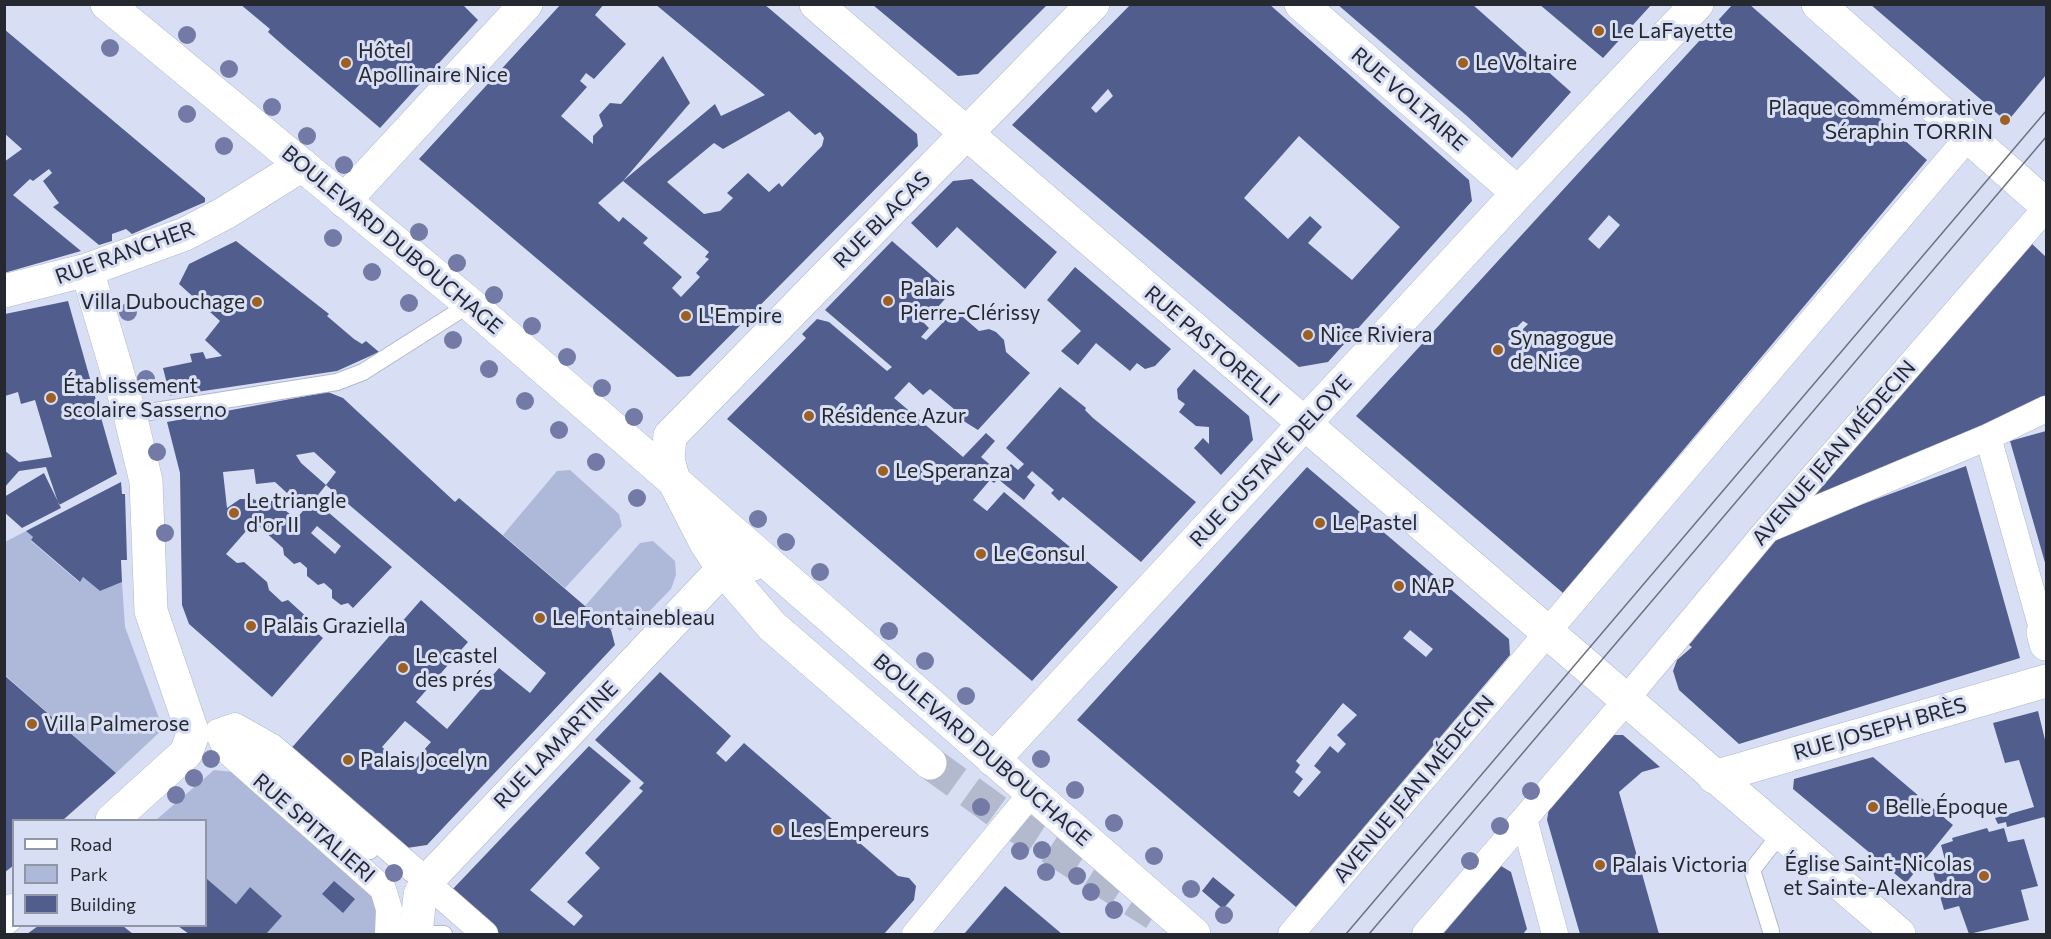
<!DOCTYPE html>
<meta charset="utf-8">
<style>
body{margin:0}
#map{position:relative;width:2051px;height:939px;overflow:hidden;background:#d8dff4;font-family:Commissioner,sans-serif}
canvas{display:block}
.frame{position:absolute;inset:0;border:6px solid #25282f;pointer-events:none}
.legend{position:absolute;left:12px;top:819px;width:195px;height:108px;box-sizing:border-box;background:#d8dff4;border:2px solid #9096a5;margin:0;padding:8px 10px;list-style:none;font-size:18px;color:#25282f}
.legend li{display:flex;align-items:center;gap:12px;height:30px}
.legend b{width:30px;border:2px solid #9096a5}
</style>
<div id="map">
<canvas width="2051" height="939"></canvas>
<div class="frame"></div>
<ul class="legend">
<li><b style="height:8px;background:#fff"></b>Road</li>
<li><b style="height:16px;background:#aeb8d8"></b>Park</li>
<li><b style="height:16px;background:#515e8d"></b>Building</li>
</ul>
</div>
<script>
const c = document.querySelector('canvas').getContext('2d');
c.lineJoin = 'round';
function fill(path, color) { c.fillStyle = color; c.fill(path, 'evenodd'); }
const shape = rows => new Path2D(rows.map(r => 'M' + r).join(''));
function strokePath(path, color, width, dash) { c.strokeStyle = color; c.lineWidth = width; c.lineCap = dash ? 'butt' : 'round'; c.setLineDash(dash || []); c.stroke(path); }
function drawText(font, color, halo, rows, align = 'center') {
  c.font = font + ' Commissioner,sans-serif'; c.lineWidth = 6; c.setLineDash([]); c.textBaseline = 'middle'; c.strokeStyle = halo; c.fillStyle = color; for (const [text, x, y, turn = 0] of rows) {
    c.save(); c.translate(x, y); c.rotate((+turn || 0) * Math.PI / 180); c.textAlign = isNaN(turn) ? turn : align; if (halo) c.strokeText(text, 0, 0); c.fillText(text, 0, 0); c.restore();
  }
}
fill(shape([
 [570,470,619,514,622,526,565,588,503,535,557,471],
 [26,531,33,537,31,541,79,582,83,577,100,591,122,582,125,627,163,729,116,773,5,675,5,542],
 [653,541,675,561,676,575,671,589,630,631,620,621,611,630,585,606,640,543],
 [214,770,233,772,377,895,382,934,269,934,267,933,281,916,250,887,236,904,206,878,206,820,156,820]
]), '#aeb8d8');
fill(shape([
 [240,4,462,4,478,20,380,128,286,48,268,32,270,29],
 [561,4,604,4,595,15,626,44,594,79,586,73,580,81,587,87,561,116,593,144,593,136,603,126,599,115,610,103,621,104,663,56,690,103,623,181,598,203,619,222,623,217,648,238,643,243,682,277,672,288,681,297,700,277,696,273,709,259,705,257,709,252,623,181,715,104,721,116,765,95,655,4,764,4,917,134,918,146,690,376,677,377,419,159],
 [789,111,815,135,820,132,824,138,822,146,782,187,779,183,769,192,748,173,727,193,733,198,720,211,704,214,667,182,714,143,723,149],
 [1131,4,1269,4,1469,180,1472,201,1328,362,1299,367,1012,125],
 [1108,89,1113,96,1096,113,1091,108],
 [1299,136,1400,227,1352,280,1308,243,1322,227,1310,216,1288,239,1244,198],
 [1337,4,1472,4,1571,92,1512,158,1467,116],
 [1539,4,1652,4,1603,58],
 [1733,4,1749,4,1927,160,1563,593,1356,416],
 [1609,215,1620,225,1599,249,1588,239],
 [1523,321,1528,324,1515,337,1511,333],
 [1870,4,2046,4,2046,75,2007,122],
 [873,5,1047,5,978,74,958,76],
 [4,29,205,198,205,202,132,234,126,229,112,234,112,241,99,245,53,207,59,203,43,181,52,173,49,169,33,181,30,179,13,195,81,251,4,273,4,162,22,149,4,133],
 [972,179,1057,252,1025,289,957,227,937,248,911,223,953,181],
 [236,241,329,314,327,316,354,339,362,344,366,341,379,352,337,371,170,396,163,368,192,362,190,354,203,352,206,359,222,356,205,340,220,321,179,284,189,264],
 [892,241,951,292,924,323,929,328,921,337,926,340,955,310,979,331,989,329,996,332,1004,340,1006,352,1030,373,978,430,957,417,960,414,930,389,923,395,909,382,894,398,900,403,963,457,986,433,995,441,981,457,1001,474,1011,464,1018,470,1024,464,1006,448,1060,387,1086,408,1085,410,1093,418,1196,502,1141,562,1063,497,1059,501,1051,493,1054,490,1032,471,1027,477,1035,485,1024,500,998,479,994,483,990,480,973,500,987,511,1004,492,1118,587,1032,681,727,419,806,338,802,334,817,319,829,322,887,371,892,367,825,310],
 [2031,243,2046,257,2046,397,1810,505,1806,497],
 [1075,267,1171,349,1155,366,1145,369,1137,363,1130,371,1096,343,1078,365,1061,351,1081,331,1047,300],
 [68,301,117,474,59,505,46,467,19,471,4,488,4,450,19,462,52,457,35,400,21,404,18,392,5,396,5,314],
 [1194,369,1249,416,1253,440,1221,475,1194,448,1203,438,1209,444,1209,427,1196,426,1179,412,1185,404,1178,399,1177,389],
 [328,392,343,398,455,502,459,498,585,606,611,630,615,645,427,845,400,849,288,752,421,600,468,642,416,702,447,729,499,668,530,693,546,673,326,485,336,472,314,452,296,455,301,463,326,485,314,500,392,567,353,608,348,603,341,605,332,598,332,590,324,583,318,585,307,576,307,568,300,562,294,564,284,555,283,548,254,522,226,554,237,563,244,562,267,582,269,590,282,602,288,600,310,620,311,628,323,638,272,697,189,624,182,605,180,473,167,422],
 [254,469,256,484,275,482,287,493,290,489,308,505,296,519,270,498,265,504,253,499,240,499,227,508,223,472],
 [317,526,341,546,335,554,311,533],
 [405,721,431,742,407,769,382,747],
 [2046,431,2046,566,2010,441],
 [1966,466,2020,658,1739,744,1679,690,1673,671,1677,660,1692,647,1689,645,1779,535],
 [1307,467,1509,639,1510,655,1296,907,1077,720],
 [1410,630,1433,649,1426,657,1403,638],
 [1343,703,1357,715,1337,735,1346,744,1338,753,1330,746,1314,766,1321,772,1299,797,1293,792,1303,779,1295,772,1300,765,1296,761],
 [44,473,61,508,22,528,4,512,4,497],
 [121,482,122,494,125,494,127,560,121,560,122,582,100,591,83,577,80,582,31,540,33,537,26,531],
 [660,672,731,736,716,753,726,762,744,743,898,876,909,878,916,886,914,900,884,934,500,934,450,892,589,746,631,781,530,890,574,926,583,916,567,902,600,868,585,853,643,791,639,788,644,783,595,740],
 [4,675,116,773,63,820,14,820,14,865,4,873],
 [2038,711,2046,744,2046,821,2044,817,2007,827,2006,822,1998,824,1995,818,2034,807,2019,760,2005,763,1993,723],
 [1612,735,1623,735,1660,767,1642,772,1619,792,1659,934,1580,934,1547,820,1549,808],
 [1873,757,1953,825,1906,883,1793,789,1794,779],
 [1987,828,1989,832,2004,828,2008,842,2024,839,2038,886,2021,890,2029,920,1969,934,1959,906,1944,910,1931,865,1945,860,1941,845,1953,841,1952,838],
 [1501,866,1511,872,1527,929,1523,934,1443,934],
 [1213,877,1235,895,1223,909,1202,891],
 [206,878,236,904,250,887,282,916,267,933,269,934,189,934,178,926,206,926],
 [334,881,355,899,343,913,322,894],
 [1005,886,1062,934,964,934],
 [38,926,123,926,133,934,27,934]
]), '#515e8d');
strokePath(shape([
 [930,763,1020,828,1155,914]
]), '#b4bacd', 33, [33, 16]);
const service = shape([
 [130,415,337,382,363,372,470,304],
 [231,739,248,747,370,851],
 [1771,931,1752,870,1781,833],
 [417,934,444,934]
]);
const pedestrian = shape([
 [1988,437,2043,632],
 [1771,528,1988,437,2046,409],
 [1554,624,1959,148],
 [1632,692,1767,530,2039,216],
 [1524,819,1555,934],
 [437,892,485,934],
 [388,934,389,909,383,889,226,750,218,732,235,726,272,747,414,870],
 [915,934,1031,794],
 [1291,934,1538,644],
 [1425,934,1619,709]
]);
const minor = shape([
 [1301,4,1518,193],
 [344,201,526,4],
 [87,270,130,415,146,481,151,611,193,734,186,753,112,820],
 [4,291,87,270,185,234,225,213,302,165],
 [670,436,1093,4],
 [674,481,1194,934],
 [2043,632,2046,644],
 [993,760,1518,193,1697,4],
 [1714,777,2046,681],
 [4,919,14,910],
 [416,934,420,895,426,882,723,569,751,565]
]);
const tertiary = shape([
 [1818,4,2046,205]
]);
const secondary = shape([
 [107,4,470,304,674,481],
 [816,4,1899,934],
 [670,436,668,460,674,481,706,543,723,569,772,626,930,763]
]);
strokePath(service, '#b1b7cc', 18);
strokePath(pedestrian, '#b1b7cc', 27);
strokePath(minor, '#b1b7cc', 34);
strokePath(tertiary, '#b1b7cc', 34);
strokePath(secondary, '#b1b7cc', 34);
strokePath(service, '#fff', 16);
strokePath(pedestrian, '#fff', 26);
strokePath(minor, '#fff', 33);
strokePath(tertiary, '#fff', 33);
strokePath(secondary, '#fff', 33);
strokePath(shape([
 [1346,934,2046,111],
 [1369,934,2046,137]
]), '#6d727e', 1.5);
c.fillStyle = '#727aa5';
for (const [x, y] of [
 [187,35],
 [110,48],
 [229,69],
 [272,107],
 [187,114],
 [307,136],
 [224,146],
 [344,165],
 [419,232],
 [333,238],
 [457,263],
 [372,272],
 [494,295],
 [409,303],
 [128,312],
 [532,326],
 [453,340],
 [567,357],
 [489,369],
 [146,379],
 [602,388],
 [525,401],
 [634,417],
 [559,430],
 [157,452],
 [596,462],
 [637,498],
 [758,519],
 [165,533],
 [786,542],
 [820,572],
 [889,631],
 [925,661],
 [966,696],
 [211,759],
 [1041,759],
 [194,778],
 [1075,790],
 [1531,791],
 [176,795],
 [981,807],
 [1114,823],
 [1500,826],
 [1042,850],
 [1020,851],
 [1154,856],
 [1470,861],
 [1046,872],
 [394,873],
 [1077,876],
 [1191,889],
 [1091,892],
 [1114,910],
 [1224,915]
]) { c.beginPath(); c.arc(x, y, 9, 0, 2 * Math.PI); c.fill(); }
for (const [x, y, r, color] of [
 [1599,31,6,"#9d6023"],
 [346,63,6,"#9d6023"],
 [1463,63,6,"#9d6023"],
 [2005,120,6,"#9d6023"],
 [888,301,6,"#9d6023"],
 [257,302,6,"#9d6023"],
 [686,316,6,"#9d6023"],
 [1308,335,6,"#9d6023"],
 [1498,350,6,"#9d6023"],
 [51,398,6,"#9d6023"],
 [809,416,6,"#9d6023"],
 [883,471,6,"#9d6023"],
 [234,513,6,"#9d6023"],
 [1320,523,6,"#9d6023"],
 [981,554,6,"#9d6023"],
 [1399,586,6,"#9d6023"],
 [540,618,6,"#9d6023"],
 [251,626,6,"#9d6023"],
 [403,668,6,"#9d6023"],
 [32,724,6,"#9d6023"],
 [348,760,6,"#9d6023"],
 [1873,807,6,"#9d6023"],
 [778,830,6,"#9d6023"],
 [1600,865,6,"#9d6023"],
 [1984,876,6,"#9d6023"]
]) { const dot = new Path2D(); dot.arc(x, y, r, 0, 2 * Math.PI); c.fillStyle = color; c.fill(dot); strokePath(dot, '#d8dff4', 2); }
drawText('21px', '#25282f', '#d8dff4', [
 ["Le LaFayette",1611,31],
 ["Hôtel",358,51],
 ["Apollinaire Nice",358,75],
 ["Le Voltaire",1475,63],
 ["Plaque commémorative",1993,108,"right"],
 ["Séraphin TORRIN",1993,132,"right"],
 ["Palais",900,289],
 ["Pierre-Clérissy",900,313],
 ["Villa Dubouchage",245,302,"right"],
 ["L'Empire",698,316],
 ["Nice Riviera",1320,335],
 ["Synagogue",1510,338],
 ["de Nice",1510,362],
 ["Établissement",63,386],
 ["scolaire Sasserno",63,410],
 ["Résidence Azur",821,416],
 ["Le Speranza",895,471],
 ["Le triangle",246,501],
 ["d'or II",246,525],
 ["Le Pastel",1332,523],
 ["Le Consul",993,554],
 ["NAP",1411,586],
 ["Le Fontainebleau",552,618],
 ["Palais Graziella",263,626],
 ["Le castel",415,656],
 ["des prés",415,680],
 ["Villa Palmerose",44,724],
 ["Palais Jocelyn",360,760],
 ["Belle Époque",1885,807],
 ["Les Empereurs",790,830],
 ["Église Saint-Nicolas",1972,864,"right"],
 ["et Sainte-Alexandra",1972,888,"right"],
 ["Palais Victoria",1612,865]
], 'left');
drawText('21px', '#25282f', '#d8dff4', [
 ["RUE VOLTAIRE",1409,99,41],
 ["RUE BLACAS",882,220,-45],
 ["BOULEVARD DUBOUCHAGE",392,240,40],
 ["RUE RANCHER",125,253,-20],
 ["RUE PASTORELLI",1212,346,41],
 ["AVENUE JEAN MÉDECIN",1834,453,-49],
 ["RUE GUSTAVE DELOYE",1271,461,-47],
 ["RUE JOSEPH BRÈS",1880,729,-16],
 ["RUE LAMARTINE",556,745,-46],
 ["BOULEVARD DUBOUCHAGE",982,750,41],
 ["AVENUE JEAN MÉDECIN",1414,789,-50],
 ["RUE SPITALIERI",314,828,41]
]);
</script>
